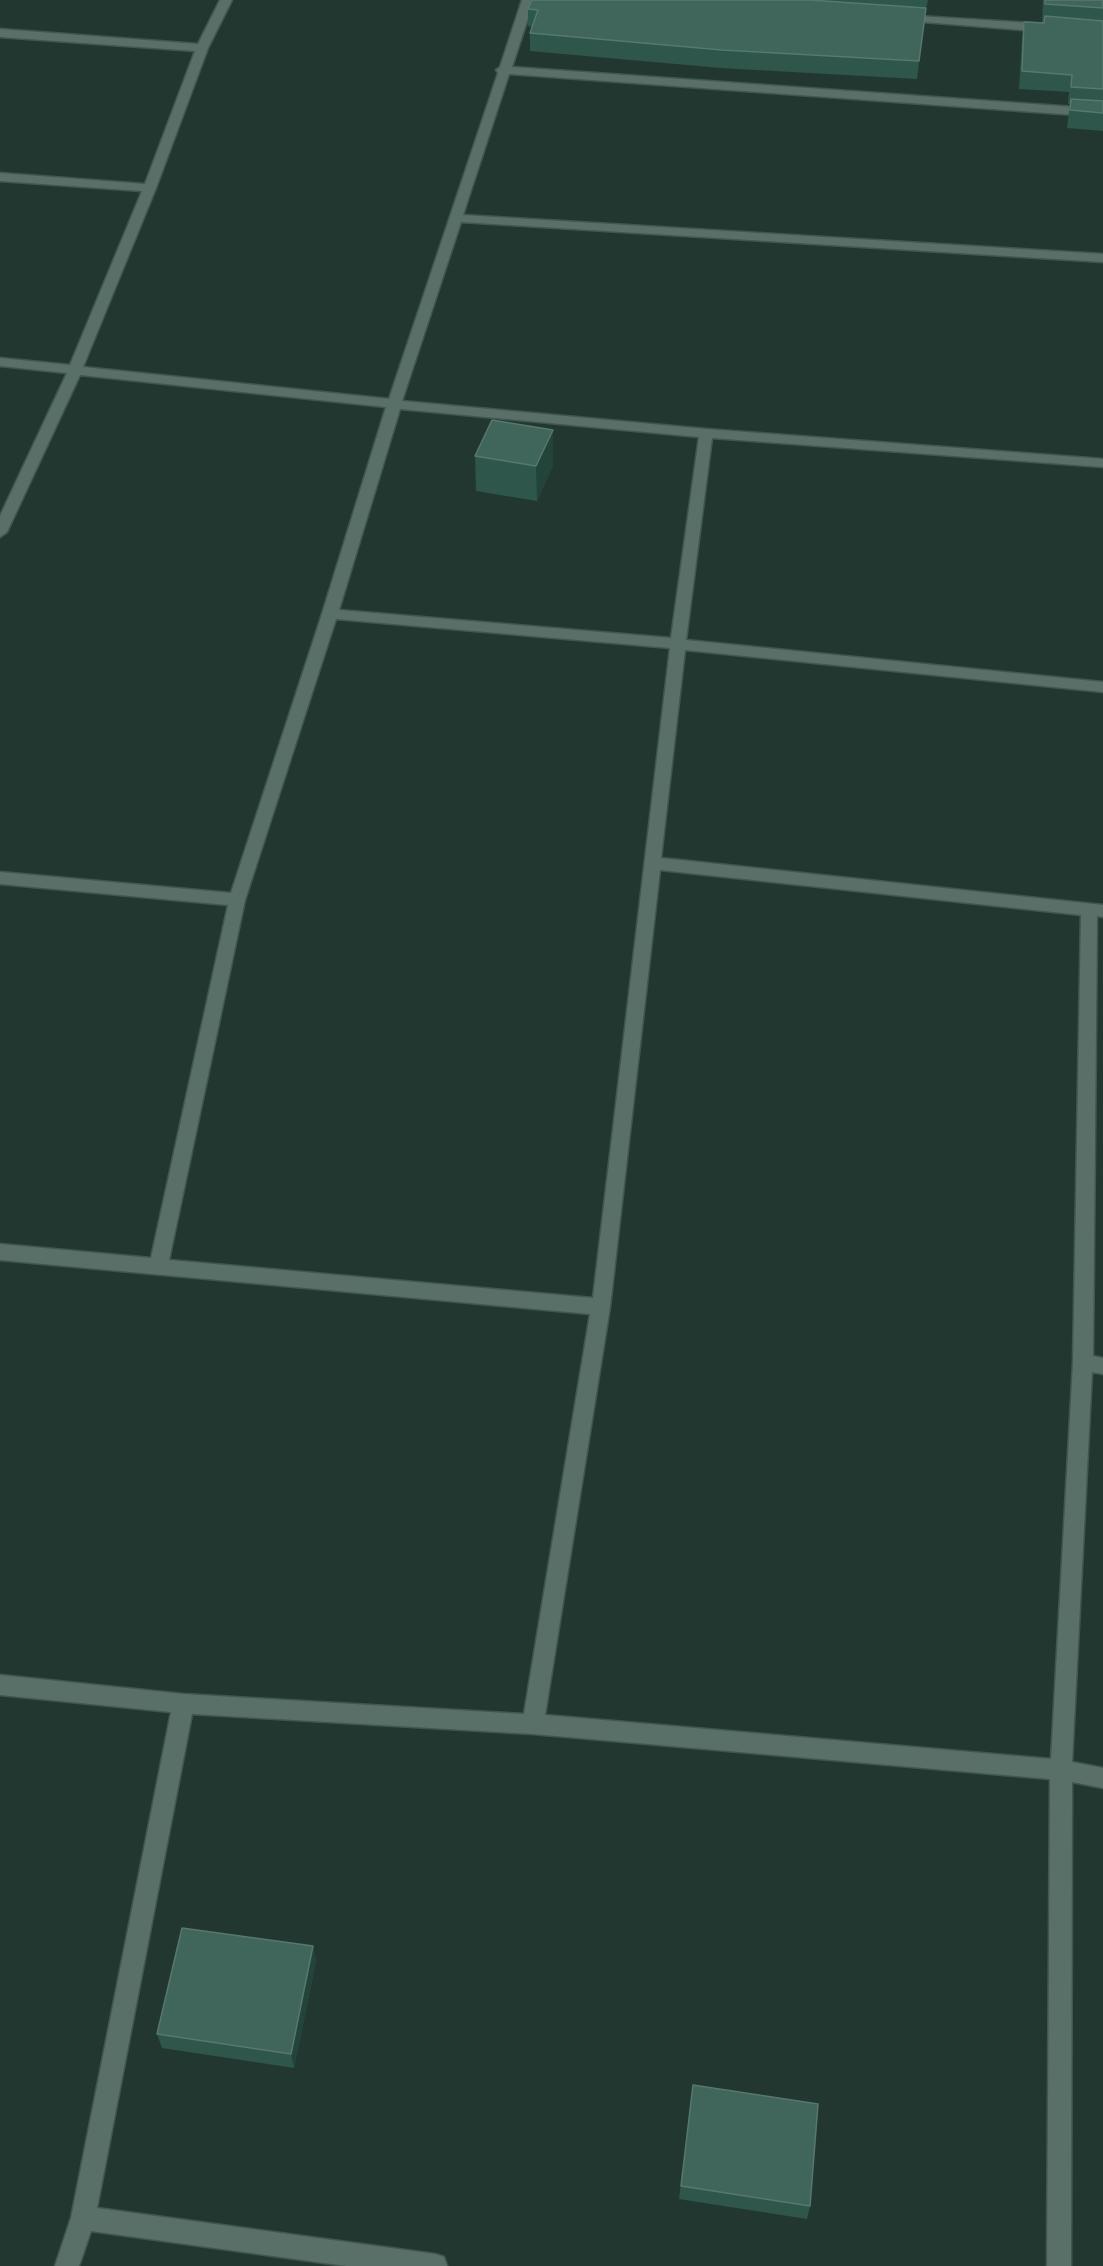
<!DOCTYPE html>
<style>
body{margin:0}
canvas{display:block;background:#233731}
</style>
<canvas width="1103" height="2266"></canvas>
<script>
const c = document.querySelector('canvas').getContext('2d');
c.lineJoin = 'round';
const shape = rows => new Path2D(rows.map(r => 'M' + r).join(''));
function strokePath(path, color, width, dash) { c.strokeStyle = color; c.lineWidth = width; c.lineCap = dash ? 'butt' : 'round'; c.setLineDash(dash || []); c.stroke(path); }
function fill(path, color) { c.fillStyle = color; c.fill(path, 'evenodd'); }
const street = shape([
 [220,0,232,0,208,48,156,188,83,367,389,399,498,73,496,70,500,67,522,0,534,0,512,67,1103,109,1103,117,509,74,463,215,1103,254,1103,262,461,222,402,401,706,429,1103,459,1103,467,712,438,686,640,1103,682,1103,692,685,650,661,858,1103,905,1103,917,1097,916,1093,1356,1103,1358,1103,1374,1092,1372,1072,1762,1103,1768,1103,1788,1072,1782,1071,2266,1047,2266,1050,1779,533,1734,192,1714,97,2208,435,2254,444,2257,447,2266,346,2266,91,2231,79,2266,55,2266,71,2218,171,1712,0,1695,0,1675,183,1694,524,1714,590,1314,0,1260,0,1244,151,1258,228,905,0,884,0,872,231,893,322,614,386,407,80,375,7,532,0,537,0,516,67,373,0,366,0,358,70,365,142,191,0,181,0,173,145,184,195,51,0,37,0,29,198,44,220,0],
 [400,409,699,437,671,638,339,610,400,409],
 [336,619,670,648,593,1298,169,1260,245,900,336,619],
 [660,870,1081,915,1073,1363,1051,1759,545,1715,610,1307,660,870],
 [902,15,1048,24,1054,28,1048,32,898,20,896,18,902,15]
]);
strokePath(street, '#42554f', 3);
fill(street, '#597068');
fill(shape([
 [532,0,928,0,925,14,917,79,721,68,530,51,530,33,532,27,528,26,528,9],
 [1043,0,1103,0,1103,131,1067,128,1070,104,1068,104,1069,92,1019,89,1022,39,1024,22,1043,23,1044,22,1042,22],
 [553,430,553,465,537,501,476,491,475,456],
 [313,1946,316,1961,294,2068,162,2048,157,2034],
 [693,2085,810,2206,807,2219,679,2199]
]), '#2e564b');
fill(shape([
 [553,430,553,465,537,501,536,466],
 [313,1946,316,1961,294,2068,291,2054]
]), '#22443a');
const building = shape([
 [532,0,810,0,926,8,919,61,722,50,530,33,538,10,528,9,532,0],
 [1045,0,1103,0,1103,8,1045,4,1045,0],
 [1045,16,1103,21,1103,89,1071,87,1072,75,1022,71,1024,22,1044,23,1045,16],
 [1071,99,1103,101,1103,113,1070,110,1071,99],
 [492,420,553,430,536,466,475,456,492,420],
 [182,1928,313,1946,291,2054,157,2034,182,1928],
 [693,2085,818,2104,810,2206,681,2186,693,2085]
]);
fill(building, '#40655a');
strokePath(building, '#57786e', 1.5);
</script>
